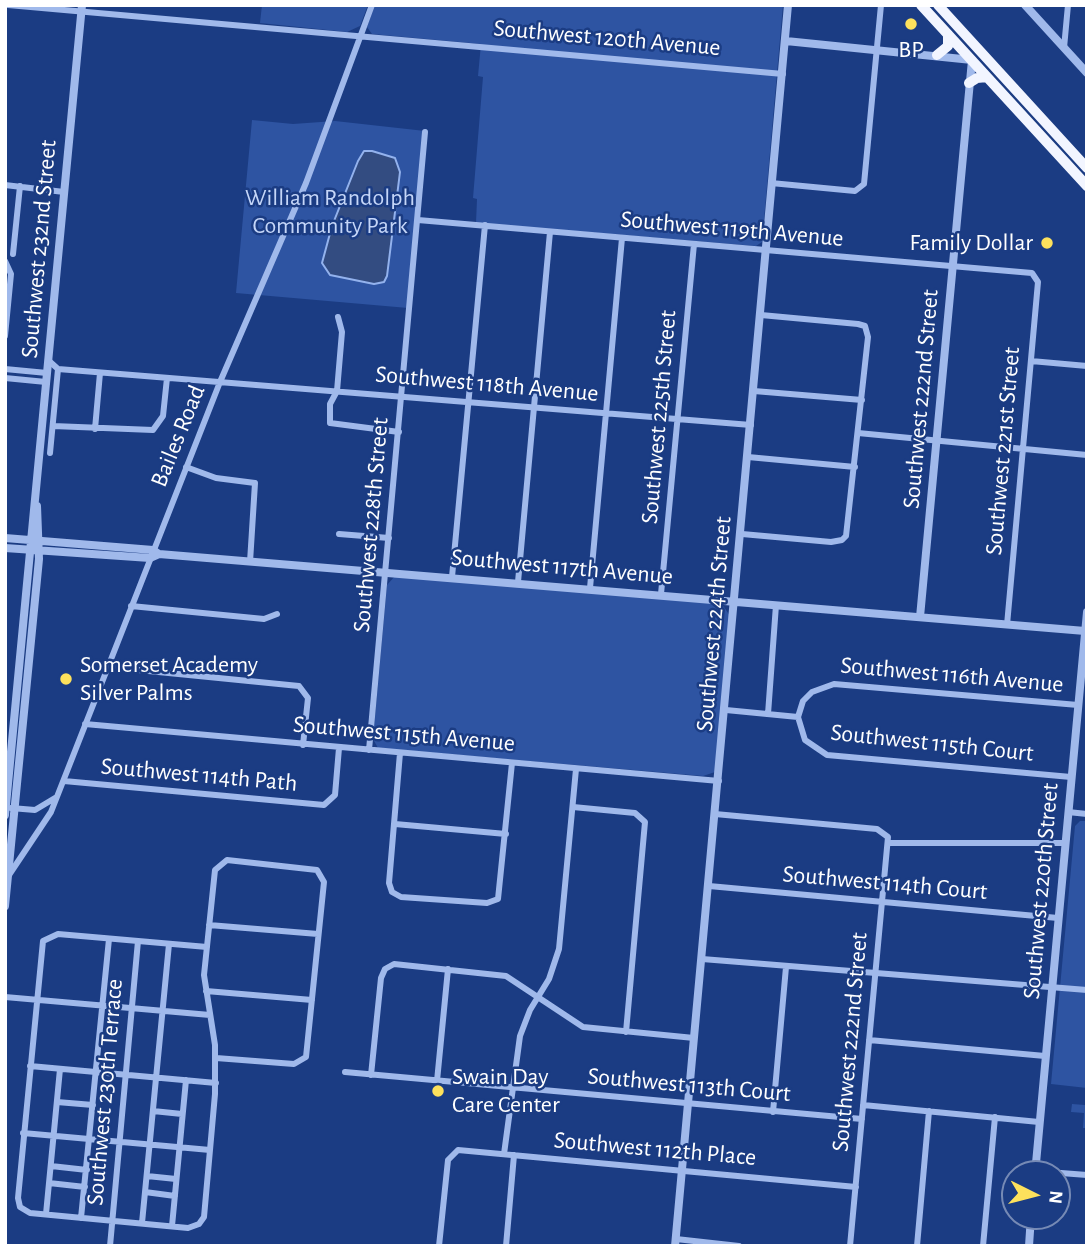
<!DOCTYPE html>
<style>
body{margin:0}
#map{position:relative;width:1092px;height:1251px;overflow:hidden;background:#1b3c83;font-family:"Alegreya Sans",sans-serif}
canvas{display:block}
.frame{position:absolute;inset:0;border:7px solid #fff;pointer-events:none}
.north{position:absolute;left:1001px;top:1160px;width:70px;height:70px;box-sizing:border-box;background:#1b3c83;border:2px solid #768ab5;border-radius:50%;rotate:96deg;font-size:19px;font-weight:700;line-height:28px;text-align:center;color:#fff}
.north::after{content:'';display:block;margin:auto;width:24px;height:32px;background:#fde15c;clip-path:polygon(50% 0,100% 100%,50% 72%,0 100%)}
</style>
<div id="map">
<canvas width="1092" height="1251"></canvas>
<div class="frame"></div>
<div class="north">N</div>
</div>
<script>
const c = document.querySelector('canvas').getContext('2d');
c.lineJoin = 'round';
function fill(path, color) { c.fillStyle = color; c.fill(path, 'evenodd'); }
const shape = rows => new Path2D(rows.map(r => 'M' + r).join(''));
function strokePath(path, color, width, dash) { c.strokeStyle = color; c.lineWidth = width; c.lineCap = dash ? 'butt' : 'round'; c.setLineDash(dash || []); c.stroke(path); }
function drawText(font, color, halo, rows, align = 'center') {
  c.font = font + ' "Alegreya Sans",sans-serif'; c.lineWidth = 5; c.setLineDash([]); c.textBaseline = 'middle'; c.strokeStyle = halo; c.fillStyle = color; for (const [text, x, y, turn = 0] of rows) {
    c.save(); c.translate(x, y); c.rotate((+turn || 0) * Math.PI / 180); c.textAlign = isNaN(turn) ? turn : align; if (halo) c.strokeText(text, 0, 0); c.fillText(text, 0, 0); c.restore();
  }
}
fill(shape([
 [262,5,368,5,360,26,347,32,260,23],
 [375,5,783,5,762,242,756,246,476,223,477,199,473,198,483,77,478,76,481,44,372,34,367,27],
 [252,120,293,124,335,121,425,131,408,308,236,293],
 [395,576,722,604,730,616,715,772,703,776,378,748,373,739,387,585],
 [1080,821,1087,821,1087,1128,1083,1128,1084,1113,1071,1112,1072,1104,1085,1105,1087,1088,1051,1084,1075,826]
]), '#2e54a2');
const water = shape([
 [372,151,395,158,400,172,387,276,384,282,374,284,330,275,322,263,332,226,358,161,364,151,372,151]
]);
fill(water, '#334c81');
strokePath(water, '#93b2ed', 2);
strokePath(shape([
 [8,5,783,74],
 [1064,48,1068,5],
 [771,183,855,191,864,184,881,5],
 [5,185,64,192],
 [418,220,1032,273,1038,282,1007,625],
 [13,254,20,186],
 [5,261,11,274,5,336],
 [48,360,58,369,751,425],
 [1031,361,1087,366],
 [5,369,47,373],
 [5,378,46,382],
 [337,391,330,404,330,423,399,432],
 [337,391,342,332,338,317],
 [754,391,862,400],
 [53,426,153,430,163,416,167,378],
 [95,429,100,373],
 [858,433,1087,455],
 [50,453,58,369],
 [748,457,855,467],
 [186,467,216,478,255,483,250,562],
 [339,534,389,538],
 [742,534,831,542,842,540,846,536,868,337,865,326,858,324,761,315],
 [452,577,485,225],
 [518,582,550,232],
 [590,588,622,238],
 [661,594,694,244],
 [131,606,264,619,277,614],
 [108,667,299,686,308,698,303,745],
 [726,710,798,717],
 [768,714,776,605],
 [85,724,719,781],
 [369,750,425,132],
 [400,753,389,883,392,892,401,897,487,903,498,899,512,763],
 [1071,777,827,755,805,740,798,717,803,701,812,692,834,684,1078,705],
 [64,781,324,805,335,795,339,748],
 [573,807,635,813,645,822,626,1032],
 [11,808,35,810,55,798],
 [1068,812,1087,814],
 [715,814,877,829,888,837,850,1246],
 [395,824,506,834],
 [888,843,1065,843],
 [9,875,51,812,220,382,306,183,372,5],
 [709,886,1058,918],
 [209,925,318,934],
 [207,947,58,934,43,941,18,1198,20,1207,30,1213,188,1228,199,1224,204,1217,215,1094,215,1045,204,975,215,870,227,860,317,870,324,882,306,1057,294,1064,216,1058],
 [702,959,1087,990],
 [206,991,312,1000],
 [5,997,210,1015],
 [869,1040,1045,1056],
 [30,1066,216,1083],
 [345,1072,862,1119],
 [371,1075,381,978,385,969,394,964,506,976,583,1027,694,1038],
 [437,1081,448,969],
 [57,1102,93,1105],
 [863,1105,1039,1122],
 [153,1111,182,1114],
 [773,1112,786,967],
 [23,1133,210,1150],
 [504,1154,520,1036,530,1010,549,979,559,949,576,769],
 [51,1166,87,1170],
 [1035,1171,1087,1175],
 [147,1176,176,1179],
 [49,1183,85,1187],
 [145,1192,175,1196],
 [46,1214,60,1069],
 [81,1218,109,939],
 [142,1223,169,944],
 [172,1226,186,1080],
 [676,1239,739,1246],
 [110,1246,138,941],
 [439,1246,448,1160,458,1150,856,1187],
 [506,1246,514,1155],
 [917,1246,929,1111],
 [983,1246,995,1117]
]), '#a0b9eb', 6);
strokePath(shape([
 [1025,5,1087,73],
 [786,41,972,60,920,617],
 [5,538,153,550,159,554,1085,631],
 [5,548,150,558,159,554],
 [5,815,82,5],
 [5,906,39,559,37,506],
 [1035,1174,1087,612],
 [675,1246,788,5],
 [1029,1246,1031,1216]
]), '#a0b9eb', 8);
strokePath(shape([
 [921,5,1087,186],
 [938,5,1087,168],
 [937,55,948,46,948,35],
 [969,83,977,78,987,77]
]), '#f2f5ff', 10);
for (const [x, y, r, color] of [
 [911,24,7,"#fde15c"],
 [1047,243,7,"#fde15c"],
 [66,679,7,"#fde15c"],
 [438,1091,7,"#fde15c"]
]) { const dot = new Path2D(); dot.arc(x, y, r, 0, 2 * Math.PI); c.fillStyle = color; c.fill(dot); strokePath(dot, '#1b3c83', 2.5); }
drawText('24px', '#fff', '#1b3c83', [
 ["Southwest 120th Avenue",607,38,5],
 ["Southwest 119th Avenue",732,229,5],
 ["Southwest 232nd Street",39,249,-85],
 ["Southwest 118th Avenue",487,384,5],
 ["Southwest 222nd Street",921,399,-85],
 ["Southwest 225th Street",659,417,-85],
 ["Bailes Road",178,436,-68],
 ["Southwest 221st Street",1003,451,-85],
 ["Southwest 228th Street",371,525,-85],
 ["Southwest 117th Avenue",562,567,5],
 ["Southwest 224th Street",714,624,-85],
 ["Southwest 116th Avenue",952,675,5],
 ["Southwest 115th Avenue",404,734,5],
 ["Southwest 115th Court",932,743,6],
 ["Southwest 114th Path",199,775,5],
 ["Southwest 114th Court",885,883,5],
 ["Southwest 220th Street",1041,891,-85],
 ["Southwest 222nd Street",850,1042,-85],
 ["Southwest 113th Court",689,1085,5],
 ["Southwest 230th Terrace",105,1092,-85],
 ["Southwest 112th Place",655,1149,5]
]);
drawText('24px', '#fff', '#1b3c83', [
 ["BP",911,50,"center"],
 ["Family Dollar",1033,243,"right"],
 ["Somerset Academy",80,665],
 ["Silver Palms",80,693],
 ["Swain Day",452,1077],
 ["Care Center",452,1105]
], 'left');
drawText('24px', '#c5d6f8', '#1b3c83', [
 ["William Randolph",330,198],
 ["Community Park",330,226]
]);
</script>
